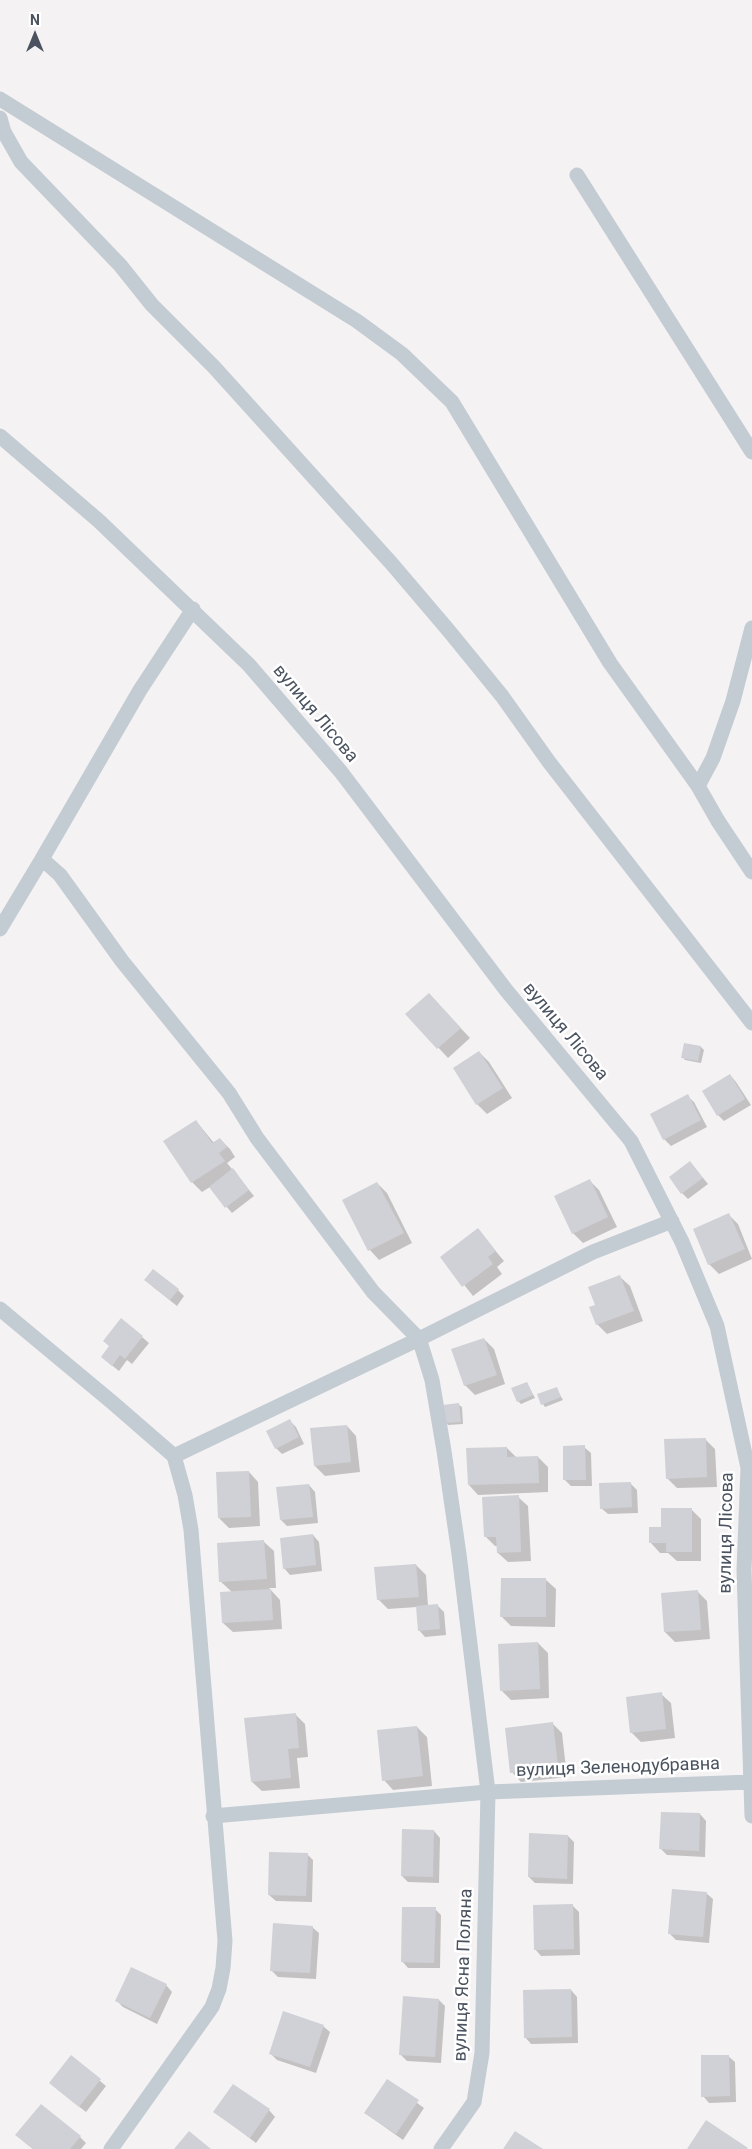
<!DOCTYPE html>
<meta charset="utf-8">
<style>
body{margin:0}
#map{position:relative;width:752px;height:2149px;overflow:hidden;background:#f4f2f2;font-family:Roboto,sans-serif}
canvas{display:block}
.north{position:absolute;left:10px;top:10px;width:50px;height:50px;-webkit-text-stroke:4px #fff;paint-order:stroke;rotate:0deg;font-size:14px;font-weight:700;line-height:20px;text-align:center;color:#4a535f}
.north::after{content:'';display:block;margin:auto;width:18px;height:22px;background:#4a535f;clip-path:polygon(50% 0,100% 100%,50% 72%,0 100%)}
</style>
<div id="map">
<canvas width="752" height="2149"></canvas>
<div class="north">N</div>
</div>
<script>
const c = document.querySelector('canvas').getContext('2d');
c.lineJoin = 'round';
function fill(path, color) { c.fillStyle = color; c.fill(path, 'evenodd'); }
const shape = rows => new Path2D(rows.map(r => 'M' + r).join(''));
function strokePath(path, color, width, dash) { c.strokeStyle = color; c.lineWidth = width; c.lineCap = dash ? 'butt' : 'round'; c.setLineDash(dash || []); c.stroke(path); }
function drawText(font, color, halo, rows, align = 'center') {
  c.font = font + ' Roboto,sans-serif'; c.lineWidth = 5; c.setLineDash([]); c.textBaseline = 'middle'; c.strokeStyle = halo; c.fillStyle = color; for (const [text, x, y, turn = 0] of rows) {
    c.save(); c.translate(x, y); c.rotate((+turn || 0) * Math.PI / 180); c.textAlign = isNaN(turn) ? turn : align; if (halo) c.strokeText(text, 0, 0); c.fillText(text, 0, 0); c.restore();
  }
}
fill(shape([
 [438,1004,470,1038,448,1058,407,1014],
 [685,1044,701,1047,704,1050,701,1063,685,1060,683,1057],
 [479,1052,489,1062,512,1098,487,1114,477,1104],
 [730,1075,736,1082,751,1105,724,1121,718,1115],
 [687,1096,694,1102,707,1127,671,1146,664,1139,651,1114],
 [196,1121,214,1143,220,1139,230,1149,235,1157,227,1163,254,1196,232,1213,210,1187,202,1192,192,1182,165,1142],
 [690,1162,708,1184,688,1199,682,1193],
 [590,1181,599,1190,617,1227,583,1243,573,1233,556,1197],
 [377,1183,387,1193,412,1243,379,1260,370,1250,344,1200],
 [728,1214,738,1224,752,1259,719,1274,709,1264],
 [478,1230,504,1261,497,1267,502,1274,473,1296,442,1257],
 [620,1277,630,1286,643,1321,607,1334,597,1324,596,1306],
 [152,1286,178,1290,184,1296,177,1306],
 [142,1337,149,1343,132,1364,127,1360,119,1371,109,1363],
 [484,1339,494,1349,505,1384,475,1395,465,1385],
 [527,1383,535,1398,521,1404,518,1401],
 [556,1388,563,1400,545,1407,543,1404],
 [459,1405,462,1407,463,1424,448,1425,446,1422],
 [289,1420,296,1427,304,1444,282,1454,276,1448],
 [347,1426,356,1436,360,1472,325,1476,315,1466],
 [705,1439,715,1449,717,1487,677,1488,667,1478],
 [584,1447,591,1453,592,1486,571,1486,565,1480],
 [507,1448,517,1458,538,1457,548,1467,548,1492,478,1495,469,1485],
 [249,1472,258,1482,260,1526,229,1528,219,1518],
 [630,1483,637,1490,638,1513,608,1514,601,1508],
 [309,1485,315,1492,318,1523,287,1526,281,1520],
 [518,1497,528,1506,531,1561,508,1562,498,1553,497,1546,495,1546,485,1536],
 [691,1509,701,1519,701,1561,677,1561,668,1553,660,1553,651,1543,662,1529],
 [313,1535,319,1542,322,1571,290,1575,284,1568],
 [264,1542,274,1551,276,1588,269,1588,280,1600,282,1629,233,1632,223,1623,232,1592,220,1581],
 [416,1565,426,1575,428,1606,438,1606,444,1612,446,1635,425,1637,419,1630,417,1607,388,1609,378,1599],
 [546,1580,556,1589,555,1627,511,1626,502,1617],
 [697,1591,707,1601,710,1639,675,1642,665,1632],
 [538,1643,548,1653,549,1698,511,1700,501,1690],
 [661,1694,671,1703,675,1738,641,1742,631,1732],
 [295,1714,305,1724,308,1757,297,1758,300,1788,262,1791,252,1782],
 [552,1723,562,1733,567,1777,521,1782,512,1772],
 [417,1727,427,1737,432,1786,393,1790,384,1780],
 [700,1814,706,1821,705,1857,667,1855,661,1849],
 [434,1831,440,1838,439,1883,408,1882,402,1876],
 [568,1836,574,1842,573,1884,535,1883,529,1877],
 [307,1854,313,1860,312,1902,276,1901,269,1895],
 [706,1893,713,1899,709,1943,676,1940,670,1934],
 [572,1905,579,1912,580,1955,541,1956,535,1949],
 [435,1909,441,1915,440,1968,408,1968,402,1961],
 [312,1927,319,1933,316,1979,278,1977,271,1970],
 [166,1985,172,1992,157,2024,123,2007,117,2001],
 [571,1990,577,1997,578,2043,531,2044,525,2037],
 [439,2000,445,2006,441,2063,407,2061,400,2054],
 [323,2026,330,2032,316,2073,277,2060,270,2053],
 [728,2056,735,2062,736,2102,709,2103,703,2096],
 [72,2057,106,2086,86,2112,57,2089],
 [387,2081,424,2108,403,2140,365,2113],
 [269,2110,275,2117,256,2143,215,2112],
 [80,2137,86,2143,81,2149,33,2149,23,2141]
]), '#0003');
fill(shape([
 [429,993,461,1028,437,1049,405,1014],
 [684,1043,701,1046,698,1061,681,1058],
 [479,1051,503,1088,476,1105,453,1068],
 [730,1074,745,1099,717,1116,702,1091],
 [688,1094,701,1120,663,1140,650,1114],
 [196,1120,212,1143,220,1138,227,1147,219,1153,225,1161,191,1183,163,1141],
 [690,1161,703,1178,681,1194,669,1177],
 [233,1168,249,1190,225,1208,209,1187],
 [590,1179,608,1217,572,1234,554,1196],
 [377,1182,404,1233,368,1251,342,1200],
 [729,1213,745,1249,708,1265,693,1229],
 [478,1228,496,1251,488,1257,493,1264,462,1287,440,1257],
 [153,1269,179,1289,170,1300,144,1280],
 [620,1275,634,1311,596,1325,589,1307,595,1305,588,1287],
 [121,1318,143,1336,125,1359,120,1355,112,1366,101,1357,109,1346,103,1341],
 [484,1338,497,1375,464,1386,451,1349],
 [527,1382,533,1395,517,1402,511,1388],
 [557,1387,561,1397,541,1405,537,1394],
 [459,1403,461,1422,444,1423,443,1405],
 [290,1419,299,1437,275,1449,266,1431],
 [347,1425,351,1462,314,1466,310,1428],
 [706,1438,707,1477,666,1479,664,1439],
 [585,1445,586,1480,563,1480,563,1446],
 [507,1447,507,1457,538,1456,539,1483,468,1485,466,1448],
 [249,1471,251,1517,218,1518,216,1472],
 [631,1482,632,1507,600,1509,599,1483],
 [309,1484,313,1517,280,1520,276,1487],
 [519,1495,521,1552,497,1553,496,1537,484,1537,482,1497],
 [661,1508,692,1508,692,1552,666,1552,666,1543,649,1543,649,1527,661,1527],
 [313,1534,316,1565,283,1569,280,1538],
 [264,1540,267,1579,219,1582,217,1543],
 [416,1564,419,1597,377,1600,374,1567],
 [501,1578,546,1578,546,1617,500,1617],
 [271,1589,273,1620,222,1623,220,1592],
 [698,1590,701,1630,664,1632,661,1593],
 [438,1604,440,1629,418,1631,416,1606],
 [538,1642,540,1689,500,1691,498,1644],
 [662,1692,666,1729,630,1733,626,1697],
 [296,1713,299,1748,288,1749,291,1778,251,1782,244,1718],
 [553,1722,558,1767,510,1773,505,1728],
 [417,1726,423,1776,382,1781,377,1730],
 [661,1812,700,1813,699,1851,659,1849],
 [402,1829,434,1830,433,1877,401,1876],
 [529,1833,568,1835,567,1879,528,1877],
 [269,1852,308,1853,306,1896,268,1895],
 [672,1889,707,1892,703,1937,668,1934],
 [573,1904,574,1949,534,1950,533,1905],
 [402,1907,436,1907,434,1963,401,1962],
 [273,1923,313,1926,310,1973,270,1971],
 [131,1967,167,1984,150,2018,115,2001],
 [571,1989,572,2037,524,2038,523,1990],
 [403,1996,439,1999,435,2057,399,2055],
 [283,2011,324,2025,310,2067,269,2054],
 [71,2055,101,2079,79,2107,49,2083],
 [701,2055,729,2055,730,2096,701,2097],
 [387,2079,419,2100,396,2134,364,2113],
 [233,2084,270,2109,250,2138,213,2112],
 [41,2104,81,2136,70,2149,33,2149,15,2135],
 [706,2120,748,2148,747,2149,687,2149],
 [189,2131,211,2149,174,2149],
 [515,2131,543,2149,503,2149]
]), '#cfd1d6');
strokePath(shape([
 [0,99,357,321,402,354,452,402,610,663,698,786,718,821,752,872],
 [0,118,4,132,21,162,120,265,152,305,214,367,392,564,449,631,502,696,549,762,752,1023],
 [577,175,752,452],
 [0,436,99,521,249,665,341,772,506,990,631,1141,682,1242,717,1326,748,1468,744,1570,752,1816],
 [193,609,140,690,42,859,60,875,122,961,229,1093,257,1138,373,1292,419,1339,423,1351,432,1380,444,1451,459,1554,488,1792,482,2053,474,2102,441,2149],
 [698,786,713,758,733,701,752,628],
 [0,929,42,859],
 [0,1309,113,1403,174,1456,185,1495,191,1530,225,1941,223,1968,219,1989,212,2007,111,2149],
 [174,1456,419,1339,593,1252,672,1221],
 [213,1816,488,1792,750,1782]
]), '#c3cbd3', 15);
drawText('18px', '#4a535f', '#fff', [
 ["вулиця Лісова",315,714,50],
 ["вулиця Лісова",565,1032,50],
 ["вулиця Лісова",727,1533,-89],
 ["вулиця Зеленодубравна",618,1768,-2],
 ["вулиця Ясна Поляна",464,1975,-88]
]);
</script>
